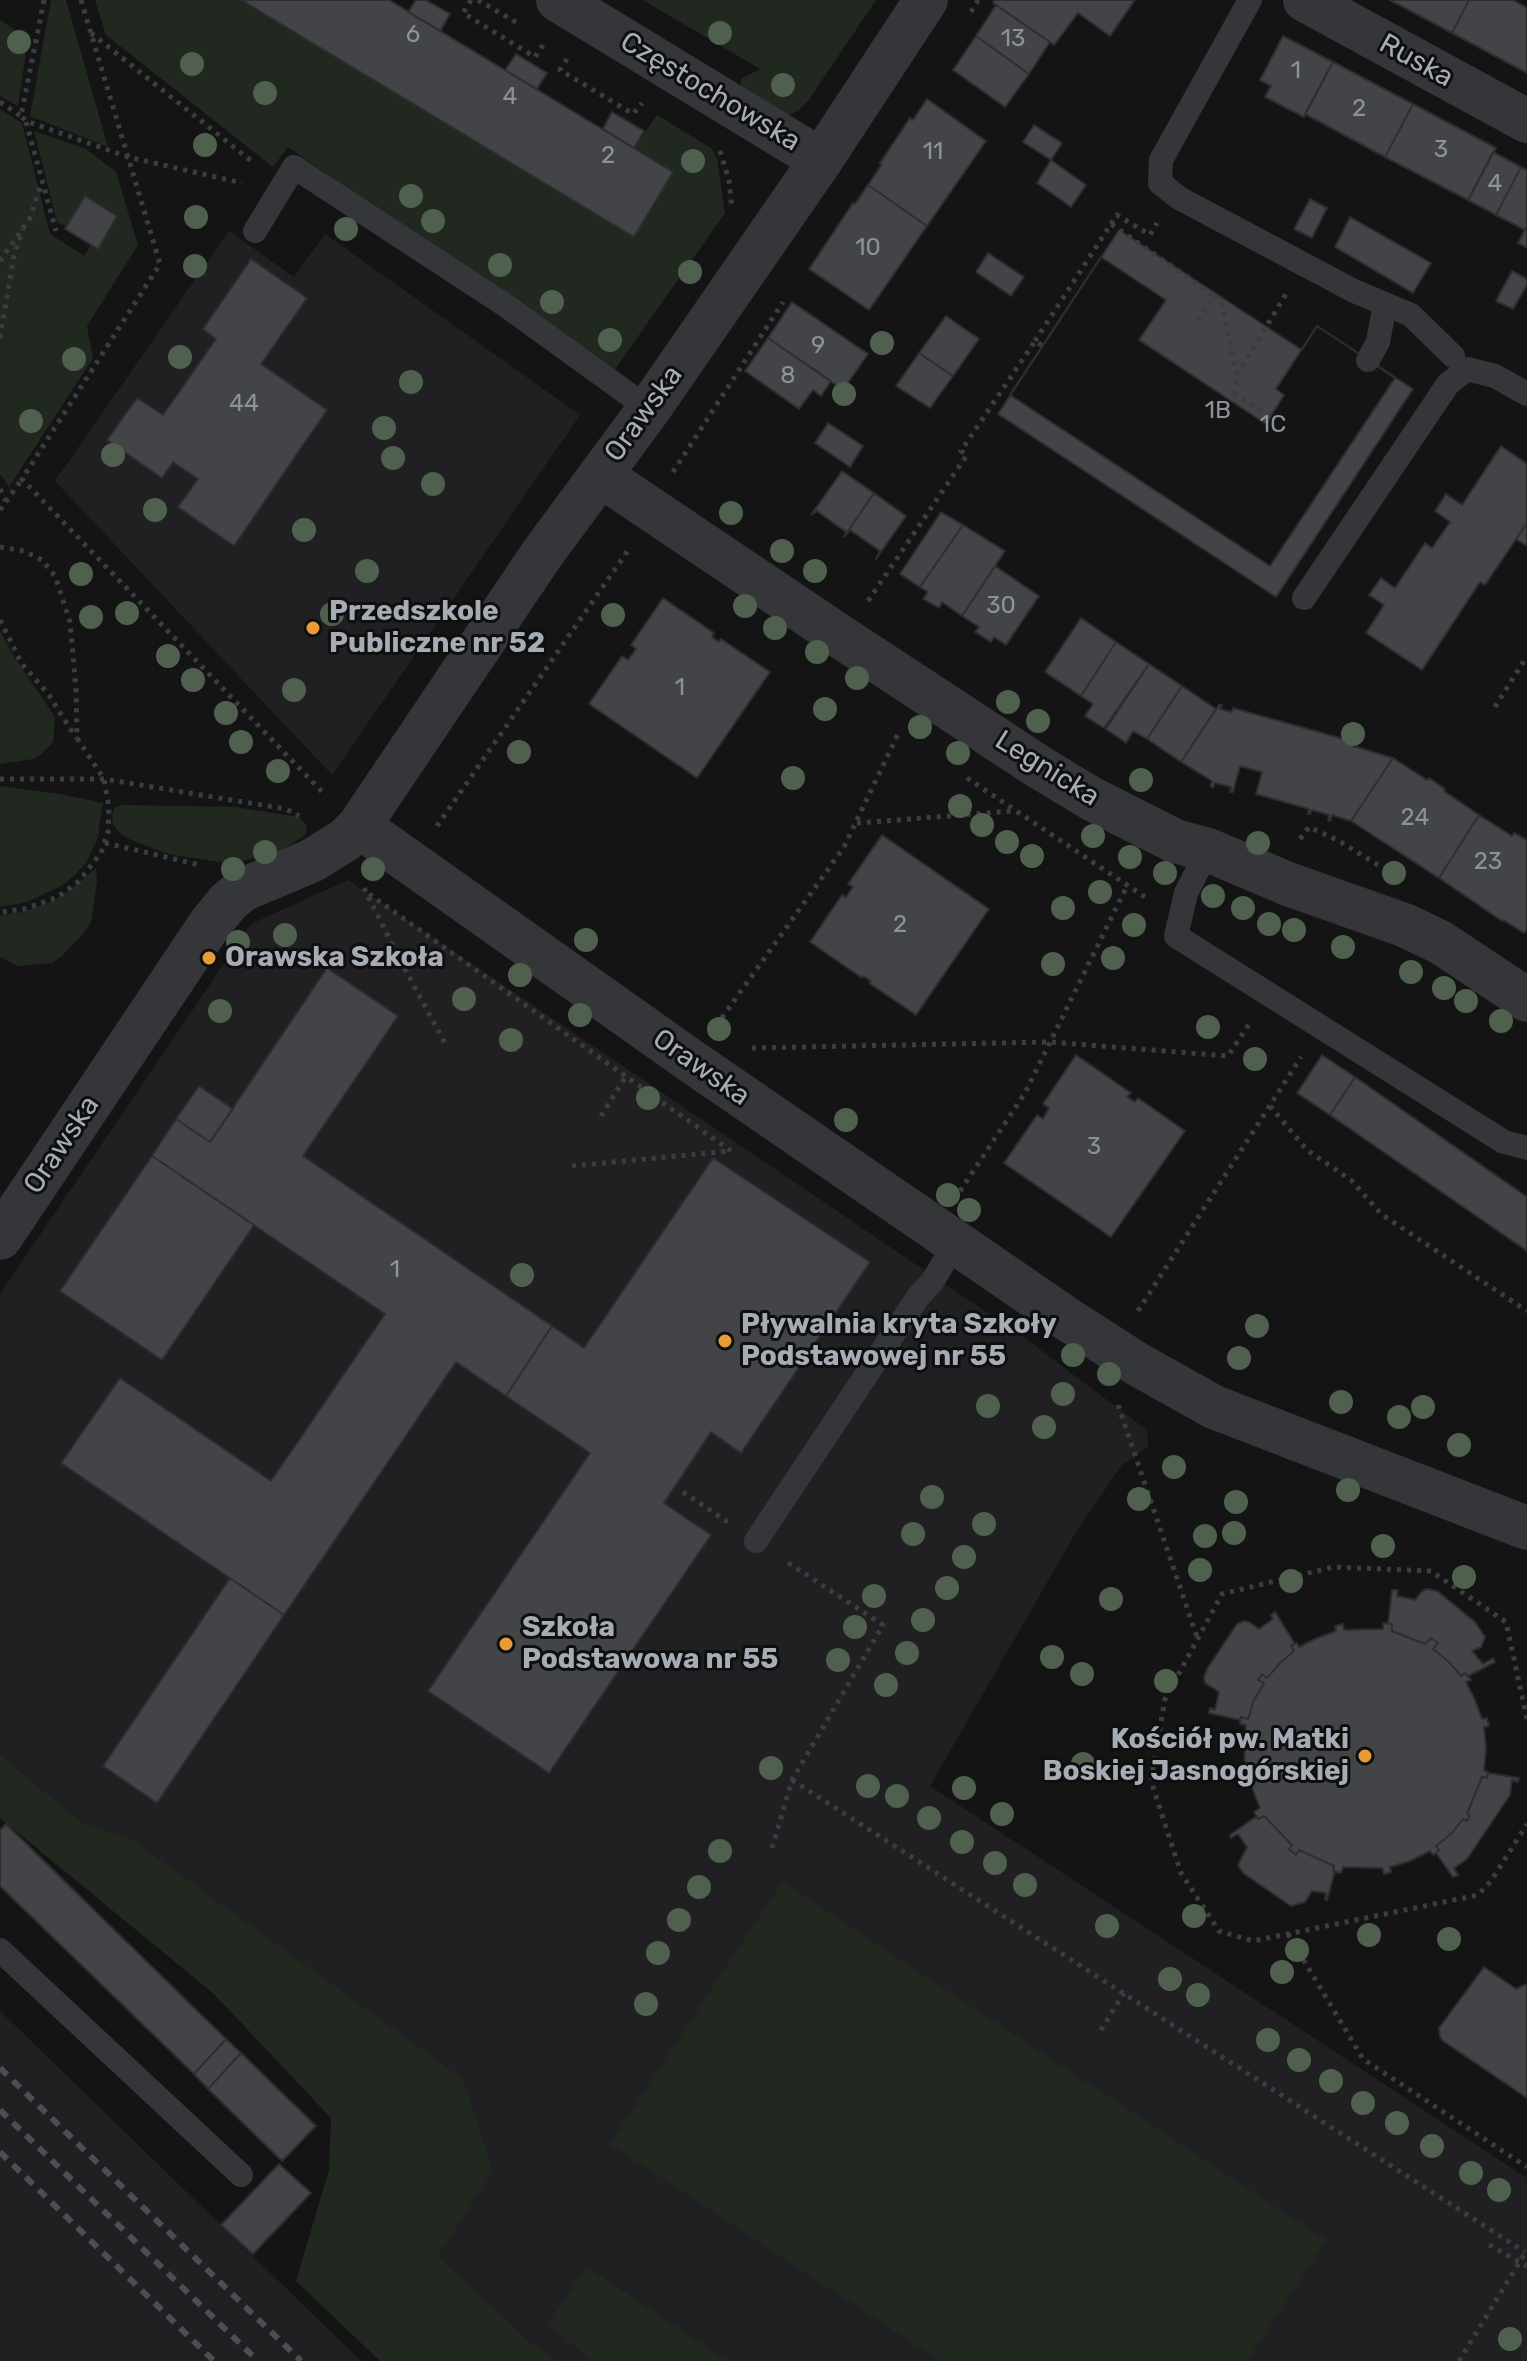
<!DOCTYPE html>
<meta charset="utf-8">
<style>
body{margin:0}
canvas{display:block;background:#141415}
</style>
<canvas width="1527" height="2361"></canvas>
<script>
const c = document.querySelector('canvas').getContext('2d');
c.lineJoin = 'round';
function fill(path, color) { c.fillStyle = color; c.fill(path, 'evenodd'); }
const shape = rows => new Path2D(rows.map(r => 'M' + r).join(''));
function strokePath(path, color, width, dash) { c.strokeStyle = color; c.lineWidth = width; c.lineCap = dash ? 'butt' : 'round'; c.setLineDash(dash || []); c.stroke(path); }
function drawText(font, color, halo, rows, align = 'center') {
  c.font = font + ' Rubik,sans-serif'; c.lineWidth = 6; c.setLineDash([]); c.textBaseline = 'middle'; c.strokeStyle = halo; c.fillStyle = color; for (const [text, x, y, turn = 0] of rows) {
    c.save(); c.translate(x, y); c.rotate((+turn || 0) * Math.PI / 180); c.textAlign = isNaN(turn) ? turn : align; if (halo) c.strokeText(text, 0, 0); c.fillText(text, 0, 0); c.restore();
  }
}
fill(shape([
 [229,231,294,277,325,234,580,415,332,775,55,481],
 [348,880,1026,1339,1147,1430,1148,1447,1121,1466,1076,1532,930,1786,1527,2178,1527,2361,558,2361,529,2341,438,2256,492,2170,125,1835,84,1824,0,1755,0,1294,251,924],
 [0,2011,361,2361,0,2361]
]), '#202022');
fill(shape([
 [51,0,66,0,108,147,30,116],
 [95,0,241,0,634,237,673,172,634,148,657,115,711,148,717,158,725,213,613,372,288,147,273,167,106,35],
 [643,0,876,0,808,101,800,109,783,119,740,92,741,79,760,69],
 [0,20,28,39,18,106,0,96],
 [0,109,22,123,50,234,84,256,91,245,98,249,117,216,85,196,66,227,57,222,34,131,86,149,116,172,138,245,87,326,93,358,9,487,0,474],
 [0,630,10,650,55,717,53,742,42,754,33,759,0,764],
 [0,786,60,794,103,803,97,840,86,863,74,876,61,886,27,902,0,907],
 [122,805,234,807,299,817,307,826,305,835,284,849,236,863,219,862,168,854,129,839,120,833,113,824,112,815,115,808],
 [96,868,97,881,91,922,84,933,62,956,52,963,17,966,0,957,0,915,23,912,53,901,75,886],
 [0,1755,84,1824,125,1835,463,2079,493,2170,438,2256,529,2341,558,2361,380,2361,296,2281,329,2170,331,2118,214,1994,0,1818],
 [782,1882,1326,2240,1247,2361,940,2361,610,2144],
 [587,2267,727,2361,592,2361,548,2323]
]), '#202820');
const building = shape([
 [241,0,389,0,673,172,634,237,241,0],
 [416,0,426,0,450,14,440,31,408,12,416,0],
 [994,0,1135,0,1110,36,1078,13,1054,45,993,3,994,0],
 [1390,0,1469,0,1452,33,1390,0],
 [1469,0,1513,0,1527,8,1527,73,1452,33,1469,0],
 [996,5,1050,42,1029,74,976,36,996,5],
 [976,36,1029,74,1005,107,953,70,976,36],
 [1283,36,1333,62,1304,117,1265,97,1271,86,1260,80,1283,36],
 [516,54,547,73,537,89,505,70,516,54],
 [1333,62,1413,104,1385,157,1305,114,1333,62],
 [927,99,986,141,927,226,868,185,882,164,880,163,910,118,913,120,927,99],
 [1413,104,1496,148,1468,200,1385,157,1413,104],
 [612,112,644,131,634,148,603,129,612,112],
 [1034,125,1062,143,1051,160,1023,142,1034,125],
 [1493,152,1521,167,1496,215,1468,200,1493,152],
 [1051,160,1086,185,1071,207,1037,183,1051,160],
 [1521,167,1527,170,1527,226,1525,230,1496,215,1521,167],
 [868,185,927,226,869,310,809,269,853,203,855,204,868,185],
 [85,196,117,216,98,249,65,229,85,196],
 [1310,199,1327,208,1312,238,1294,229,1310,199],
 [1350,217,1431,263,1413,293,1335,247,1350,217],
 [1527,226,1527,248,1518,243,1527,226],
 [1119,230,1302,350,1317,326,1413,389,1276,597,998,414,1119,230],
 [988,253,1024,277,1011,296,976,272,988,253],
 [1101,257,1166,300,1139,340,1266,424,1284,395,1276,389,1317,326,1395,378,1270,566,1010,395,1101,257],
 [251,259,307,298,261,364,327,410,234,546,178,507,198,479,173,462,162,478,107,440,137,398,163,415,216,339,203,329,251,259],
 [1512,271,1527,279,1527,285,1513,309,1496,301,1512,271],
 [792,302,868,354,843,390,768,338,792,302],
 [946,316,979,339,953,376,919,353,946,316],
 [768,338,831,381,821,396,813,390,799,409,745,371,768,338],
 [919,353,953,376,930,408,896,386,919,353],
 [828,423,863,446,850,467,815,443,828,423],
 [1501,446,1527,464,1527,523,1485,585,1480,582,1422,670,1366,633,1384,605,1369,595,1381,578,1395,588,1425,543,1432,548,1450,522,1435,511,1446,494,1462,505,1501,446],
 [842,471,874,493,844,537,846,532,817,511,811,515,842,471],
 [874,493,906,516,876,559,880,551,850,530,844,537,874,493],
 [941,512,963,525,920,587,900,574,941,512],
 [1527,523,1527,546,1516,539,1527,523],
 [963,525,1005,551,962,616,942,602,939,608,923,599,928,592,920,587,963,525],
 [995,566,1039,596,1006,645,994,637,991,642,975,632,979,627,962,616,995,566],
 [663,598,714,633,712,637,719,642,721,639,770,672,697,778,589,704,622,656,628,660,636,649,631,645,663,598],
 [1081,618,1116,642,1081,696,1045,672,1081,618],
 [1116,642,1149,664,1104,728,1085,716,1093,704,1081,696,1116,642],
 [1149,664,1182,686,1147,739,1133,731,1126,743,1106,729,1149,664],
 [1182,686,1216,709,1181,762,1147,739,1182,686],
 [1219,705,1222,705,1220,709,1232,712,1233,708,1354,742,1353,746,1393,758,1351,821,1332,815,1330,821,1328,820,1329,815,1312,810,1310,814,1308,814,1309,809,1256,794,1262,772,1240,766,1233,792,1230,792,1231,787,1215,783,1213,788,1210,786,1212,781,1181,762,1219,705],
 [1393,758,1427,780,1429,778,1445,789,1444,791,1479,815,1439,878,1351,821,1393,758],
 [1479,815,1512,836,1514,833,1527,840,1527,929,1524,933,1503,920,1502,921,1439,878,1479,815],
 [882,835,989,909,916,1015,869,983,871,981,863,976,862,978,810,942,842,895,846,897,853,887,848,884,882,835],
 [327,968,398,1016,303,1156,552,1326,506,1396,456,1362,284,1615,61,1463,120,1378,271,1481,385,1314,152,1156,176,1119,210,1142,327,968],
 [1076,1055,1131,1093,1127,1097,1135,1102,1138,1098,1185,1131,1111,1237,1004,1163,1037,1115,1043,1119,1049,1108,1043,1104,1076,1055],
 [1322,1055,1355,1077,1330,1115,1297,1093,1322,1055],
 [1355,1077,1527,1197,1527,1251,1330,1115,1355,1077],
 [199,1086,233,1109,210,1142,176,1119,199,1086],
 [152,1156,254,1225,162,1360,60,1291,152,1156],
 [713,1158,870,1262,741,1453,711,1432,664,1503,711,1535,549,1773,428,1691,590,1453,506,1396,552,1326,584,1348,713,1158],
 [230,1578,284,1615,157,1803,103,1766,230,1578],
 [1427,1589,1437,1591,1475,1622,1485,1637,1481,1647,1472,1651,1483,1664,1493,1658,1495,1662,1468,1676,1465,1673,1461,1676,1449,1662,1433,1649,1438,1643,1431,1638,1425,1644,1392,1631,1392,1624,1388,1624,1392,1590,1398,1590,1397,1596,1415,1600,1422,1591,1427,1589],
 [1275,1612,1295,1644,1291,1646,1294,1651,1280,1663,1267,1678,1262,1674,1258,1680,1264,1683,1254,1700,1248,1719,1241,1717,1240,1720,1209,1713,1210,1708,1215,1710,1219,1692,1205,1683,1204,1677,1207,1669,1237,1624,1244,1621,1249,1622,1259,1629,1273,1619,1271,1615,1275,1612],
 [1383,1623,1392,1624,1392,1631,1425,1644,1431,1638,1438,1643,1433,1649,1449,1662,1461,1676,1465,1673,1471,1680,1466,1682,1475,1700,1482,1719,1487,1718,1489,1726,1484,1727,1486,1748,1484,1771,1488,1772,1487,1778,1482,1777,1467,1814,1470,1816,1467,1821,1463,1819,1451,1834,1436,1846,1439,1850,1436,1853,1433,1855,1430,1851,1410,1861,1390,1867,1391,1872,1384,1874,1382,1868,1343,1867,1341,1873,1333,1871,1334,1866,1299,1850,1296,1855,1289,1849,1292,1845,1264,1816,1258,1819,1254,1812,1260,1808,1246,1772,1239,1773,1237,1766,1245,1764,1244,1745,1246,1725,1240,1724,1241,1717,1248,1719,1254,1700,1264,1683,1258,1680,1262,1674,1267,1678,1280,1663,1294,1651,1291,1646,1297,1643,1299,1647,1317,1638,1336,1631,1335,1626,1343,1624,1344,1630,1383,1629,1383,1623],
 [1488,1773,1519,1778,1518,1782,1512,1780,1510,1795,1467,1859,1454,1868,1458,1875,1453,1877,1436,1853,1439,1850,1436,1846,1451,1834,1463,1819,1467,1821,1470,1816,1467,1814,1482,1777,1487,1778,1488,1773],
 [1257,1816,1258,1819,1264,1816,1292,1845,1289,1849,1296,1855,1299,1850,1334,1866,1333,1871,1335,1871,1327,1900,1325,1899,1326,1893,1312,1891,1305,1902,1291,1906,1243,1873,1238,1865,1247,1847,1238,1834,1231,1838,1230,1835,1257,1816],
 [6,1824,226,2039,194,2074,0,1886,0,1830,6,1824],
 [1484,1967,1516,1989,1527,1984,1527,2098,1443,2041,1440,2037,1439,2028,1484,1967],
 [226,2039,241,2053,208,2089,194,2074,226,2039],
 [241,2053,316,2126,282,2161,208,2089,241,2053],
 [279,2164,311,2193,253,2254,221,2225,279,2164]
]);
fill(building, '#434448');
strokePath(building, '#2e2e31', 2);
strokePath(shape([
 [44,0,21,116,26,121,128,157,242,183],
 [81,0,160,264,22,479,326,796],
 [471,0,463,13,535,57,543,45],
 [478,0,519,24],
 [971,12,978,0],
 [91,33,255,164],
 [567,59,560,70,633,114,642,103],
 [0,102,21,116],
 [26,122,56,231],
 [720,151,729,180,732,208],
 [1111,224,1117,215,1150,235,1157,223],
 [0,261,30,218,41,185],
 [1214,296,1221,301,1237,375,1234,393,1229,399],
 [0,338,14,256,23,229],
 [1035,341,1111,224,1214,296,1194,326],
 [1237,375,1286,294],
 [1234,393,1270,417],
 [673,472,783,302],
 [0,489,6,501],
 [0,510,22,479],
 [0,547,24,551,42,560,55,576,70,622,76,689,77,738,104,779,109,808,108,832,101,853,79,881,58,897,24,909,0,912],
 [868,601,967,455,961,451,1035,341,1043,346],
 [0,620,22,664,49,695,76,738],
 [1495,707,1527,656],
 [967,778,1148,899],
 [0,779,104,779,286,809,299,816],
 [857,823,1014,811],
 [437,826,629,549],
 [1300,839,1309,827,1339,841,1378,865],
 [105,843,200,865],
 [364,888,399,958,446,1045],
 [369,894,731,1151],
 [716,1026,844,847,899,732],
 [752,1048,1050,1042,1228,1056,1251,1021],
 [1270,1106,1307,1150,1351,1180,1381,1214,1527,1311],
 [601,1116,626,1076],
 [572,1166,730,1151],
 [960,1191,1025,1093,1127,886],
 [1138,1311,1301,1057],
 [1118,1405,1198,1640],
 [683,1492,729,1523],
 [1527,1719,1506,1622,1431,1571,1333,1567,1222,1594,1165,1699,1151,1781,1181,1873,1219,1931,1253,1941,1478,1895,1491,1881,1527,1824],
 [792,1780,1525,2252],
 [772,1848,792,1780,883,1625,784,1560],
 [1288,1934,1363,2059,1527,2167],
 [1101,2030,1124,1993],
 [1489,2245,1527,2266],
 [1459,2361,1525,2253]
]), '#3b3d41', 5, [4, 6]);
strokePath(shape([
 [1250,0,1161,160,1160,183,1179,198,1354,291,1385,304],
 [255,231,294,167,505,305,649,409],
 [1368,360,1378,342,1385,304,1411,315,1453,356],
 [1304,598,1448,384,1467,369,1495,376,1527,394],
 [1208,850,1186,893,1176,936,1504,1142,1527,1148],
 [756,1541,918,1297,932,1282,956,1242],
 [0,1950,241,2175]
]), '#35363a', 24);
strokePath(shape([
 [558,0,821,160],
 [1305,0,1527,121],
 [600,475,841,637,1039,767,1092,799,1175,841,1208,850,1288,884,1404,925,1440,942,1527,1000],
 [359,826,691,1061,1067,1319,1137,1364,1214,1407,1527,1528],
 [0,1238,210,924,228,902,242,890,311,861,345,840,359,826,542,554,649,409,821,160,926,0]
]), '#35363a', 44);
strokePath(shape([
 [0,2068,301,2361],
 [0,2110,258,2361],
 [0,2152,214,2361]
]), '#4c4e53', 6, [10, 8]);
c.fillStyle = '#4f604e';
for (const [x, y] of [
 [720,33],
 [19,42],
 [192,64],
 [783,85],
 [265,93],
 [205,145],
 [693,161],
 [411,196],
 [196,217],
 [433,221],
 [346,229],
 [500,265],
 [195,266],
 [690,272],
 [552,302],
 [610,340],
 [882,343],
 [180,357],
 [74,359],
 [411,382],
 [844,394],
 [31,421],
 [384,428],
 [113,455],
 [393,458],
 [433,484],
 [155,510],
 [731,513],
 [304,530],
 [782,551],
 [367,571],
 [815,571],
 [81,574],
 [745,606],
 [127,613],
 [332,614],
 [613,615],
 [91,617],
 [775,628],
 [817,652],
 [168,656],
 [857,678],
 [193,680],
 [294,690],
 [1008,702],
 [825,709],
 [226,713],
 [1038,721],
 [920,727],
 [1353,734],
 [241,742],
 [519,752],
 [958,753],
 [278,771],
 [793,778],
 [1141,780],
 [960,806],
 [982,825],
 [1093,836],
 [1007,842],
 [1258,843],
 [265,852],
 [1032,856],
 [1130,857],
 [233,869],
 [373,869],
 [1165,873],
 [1394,873],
 [1100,892],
 [1213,896],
 [1063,908],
 [1243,908],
 [1269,924],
 [1134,925],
 [1294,930],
 [285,935],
 [586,940],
 [238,942],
 [1343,947],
 [1113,958],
 [1053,964],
 [1411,972],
 [520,975],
 [1444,988],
 [464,999],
 [1466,1001],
 [220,1011],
 [580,1015],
 [1501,1021],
 [1208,1027],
 [719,1029],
 [511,1040],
 [1255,1059],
 [648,1098],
 [846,1120],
 [948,1195],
 [969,1210],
 [522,1275],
 [1257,1326],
 [1073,1355],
 [1239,1358],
 [1109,1374],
 [1063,1394],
 [1341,1402],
 [988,1406],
 [1423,1407],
 [1399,1417],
 [1044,1427],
 [1459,1445],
 [1174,1467],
 [1348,1490],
 [932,1497],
 [1139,1499],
 [1236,1502],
 [984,1524],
 [1234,1533],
 [913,1534],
 [1205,1536],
 [1383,1546],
 [964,1557],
 [1200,1570],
 [1464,1577],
 [1291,1581],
 [947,1588],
 [874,1596],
 [1111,1599],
 [923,1620],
 [855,1627],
 [907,1653],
 [1052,1657],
 [838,1660],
 [1082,1674],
 [1166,1681],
 [886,1685],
 [1083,1764],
 [771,1768],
 [868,1786],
 [964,1788],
 [897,1796],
 [1002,1814],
 [929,1818],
 [962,1842],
 [720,1851],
 [995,1863],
 [1025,1885],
 [699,1887],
 [1194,1916],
 [679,1920],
 [1107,1926],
 [1369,1935],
 [1449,1939],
 [1297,1950],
 [658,1953],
 [1282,1972],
 [1170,1979],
 [1198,1995],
 [646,2004],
 [1268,2040],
 [1299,2060],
 [1331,2081],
 [1363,2103],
 [1397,2123],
 [1432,2146],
 [1471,2173],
 [1499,2190],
 [1510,2339]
]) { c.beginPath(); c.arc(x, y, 12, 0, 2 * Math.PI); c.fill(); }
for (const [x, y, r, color] of [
 [313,628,8,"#ea9b37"],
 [209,958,8,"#ea9b37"],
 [725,1341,8,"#ea9b37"],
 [506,1644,8,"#ea9b37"],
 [1365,1756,8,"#ea9b37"]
]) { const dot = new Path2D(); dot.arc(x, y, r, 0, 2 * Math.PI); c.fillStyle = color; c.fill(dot); strokePath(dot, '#0f0f10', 3); }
drawText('24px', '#8d929a', null, [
 ["6",413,35],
 ["13",1013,39],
 ["1",1296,71],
 ["4",510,97],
 ["2",1359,109],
 ["3",1441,150],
 ["11",933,152],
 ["2",608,156],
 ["4",1495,184],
 ["10",868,248],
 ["9",818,346],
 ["8",788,376],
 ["44",244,404],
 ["1B",1218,411],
 ["1C",1273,425],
 ["30",1001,606],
 ["1",680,688],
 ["24",1415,818],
 ["23",1488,862],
 ["2",900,925],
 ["3",1094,1147],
 ["1",395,1270]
]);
drawText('28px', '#a6acb5', '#0f0f10', [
 ["Ruska",1416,61,29],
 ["Częstochowska",710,92,31],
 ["Orawska",644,414,-54],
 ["Legnicka",1047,769,32],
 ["Orawska",701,1068,35],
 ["Orawska",62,1145,-56]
]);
drawText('bold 28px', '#a6acb5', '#0f0f10', [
 ["Przedszkole",329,612],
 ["Publiczne nr 52",329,644],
 ["Orawska Szkoła",225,958],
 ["Pływalnia kryta Szkoły",741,1325],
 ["Podstawowej nr 55",741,1357],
 ["Szkoła",522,1628],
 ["Podstawowa nr 55",522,1660],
 ["Kościół pw. Matki",1349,1740,"right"],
 ["Boskiej Jasnogórskiej",1349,1772,"right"]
], 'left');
</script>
